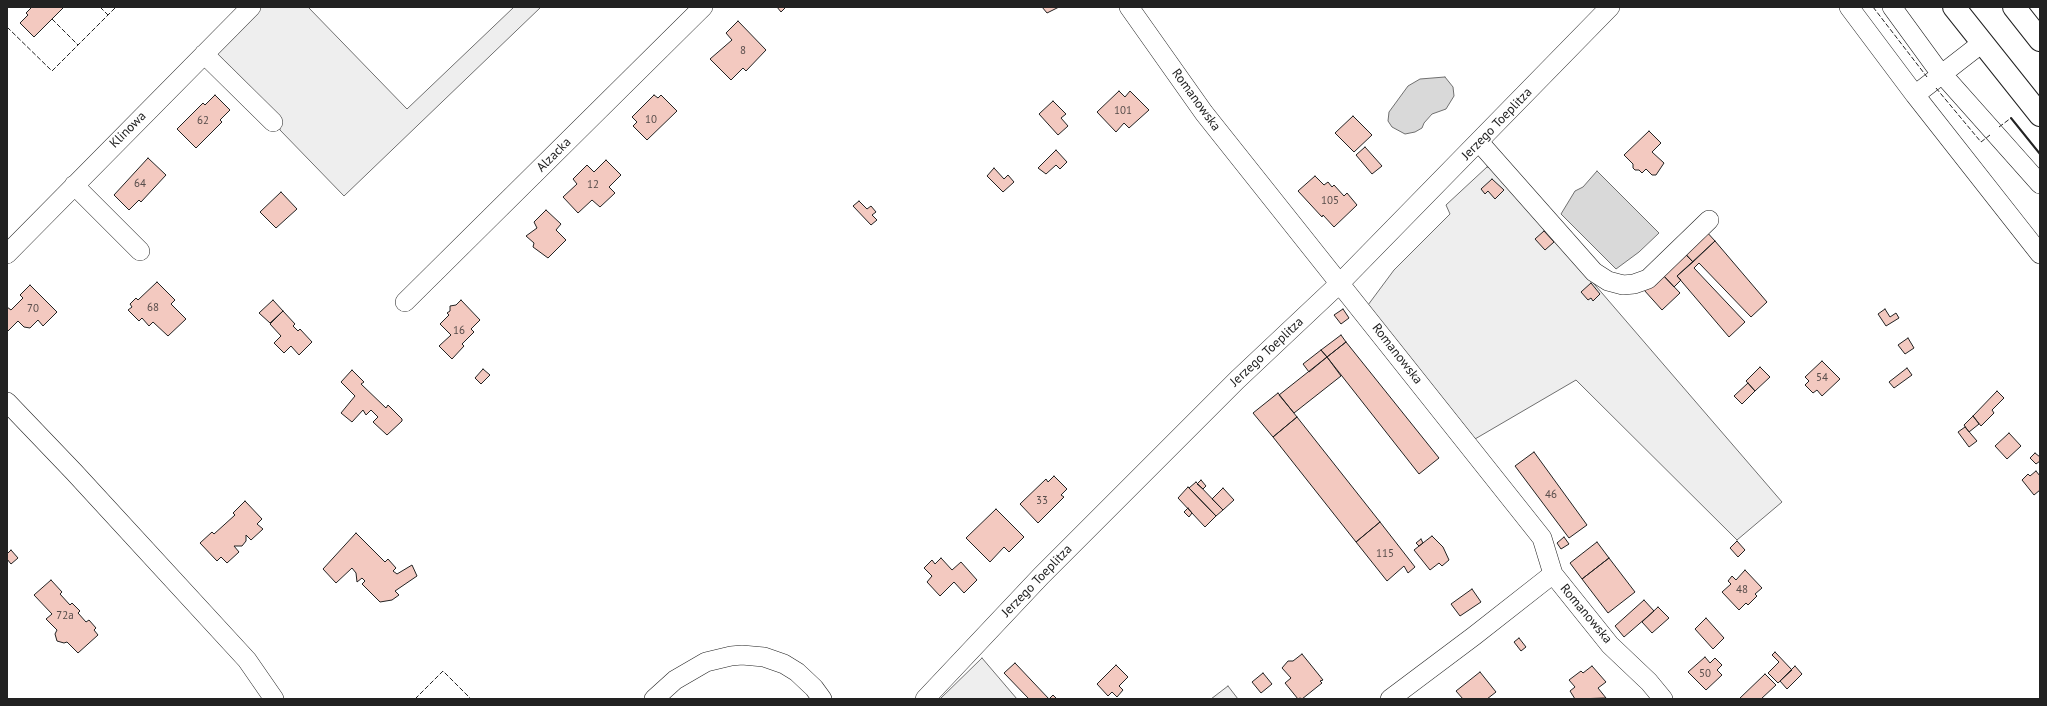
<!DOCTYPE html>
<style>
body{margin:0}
#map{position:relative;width:2047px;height:706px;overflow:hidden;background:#fff;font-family:"PT Sans",sans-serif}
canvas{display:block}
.frame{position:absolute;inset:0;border:8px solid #222;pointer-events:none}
</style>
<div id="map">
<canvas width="2047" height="706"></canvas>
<div class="frame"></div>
</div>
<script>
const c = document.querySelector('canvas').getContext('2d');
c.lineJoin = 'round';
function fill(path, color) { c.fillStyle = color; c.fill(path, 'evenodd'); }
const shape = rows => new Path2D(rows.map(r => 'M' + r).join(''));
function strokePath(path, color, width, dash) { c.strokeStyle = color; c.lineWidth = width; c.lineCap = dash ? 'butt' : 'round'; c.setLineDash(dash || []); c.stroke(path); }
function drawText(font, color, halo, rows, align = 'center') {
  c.font = font + ' "PT Sans",sans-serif'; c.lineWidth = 3; c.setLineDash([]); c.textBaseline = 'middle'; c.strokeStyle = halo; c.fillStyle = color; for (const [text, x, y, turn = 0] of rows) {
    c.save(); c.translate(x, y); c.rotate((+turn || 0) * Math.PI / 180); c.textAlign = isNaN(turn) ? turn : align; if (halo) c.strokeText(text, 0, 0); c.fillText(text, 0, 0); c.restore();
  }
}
const green = shape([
 [260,7,308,7,407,109,514,7,541,7,344,196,280,130,278,117,216,53,260,7],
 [1487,167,1496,170,1782,502,1737,540,1576,380,1475,439,1368,305,1394,270,1450,214,1446,205,1487,167],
 [982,658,1017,699,940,699,982,658],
 [1228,686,1238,699,1211,699,1228,686]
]);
fill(green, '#eee');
strokePath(green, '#6f6f6f', 1);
const water = shape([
 [1445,77,1453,87,1454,96,1446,109,1432,114,1424,123,1422,128,1415,132,1405,134,1392,127,1388,121,1389,112,1408,86,1420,79,1445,77],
 [1597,171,1659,233,1639,252,1616,269,1561,214,1575,191,1583,187,1597,171]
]);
fill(water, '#d9d9d9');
strokePath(water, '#6f6f6f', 1);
const building = shape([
 [32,7,64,7,34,37,20,23,28,15,26,13,32,7],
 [777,7,786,7,781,12,777,7],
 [1042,7,1059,7,1047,13,1042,7],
 [738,21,766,50,746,71,743,68,731,80,710,59,732,40,726,33,738,21],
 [1119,91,1125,97,1130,91,1149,110,1129,128,1124,123,1116,132,1097,112,1119,91],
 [215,95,230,110,220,120,222,122,196,148,177,129,203,103,205,105,215,95],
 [654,95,658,98,661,95,677,111,647,140,633,126,637,122,632,117,654,95],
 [1053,101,1066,114,1061,118,1068,126,1058,135,1039,114,1053,101],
 [1353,116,1372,135,1354,152,1335,133,1353,116],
 [1649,131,1661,143,1652,152,1664,163,1656,175,1652,175,1646,169,1642,173,1639,170,1635,170,1633,168,1633,164,1624,155,1649,131],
 [1365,147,1382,166,1372,174,1356,155,1365,147],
 [1056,150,1067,162,1060,169,1056,165,1046,174,1038,168,1056,150],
 [148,158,166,175,141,202,139,200,129,210,114,195,148,158],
 [606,160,621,175,609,187,615,193,600,207,592,200,578,213,563,197,577,184,573,179,587,165,594,172,606,160],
 [994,168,1004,179,1008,175,1014,182,1003,192,987,176,994,168],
 [1315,176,1324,185,1328,182,1332,187,1334,185,1344,196,1347,193,1357,205,1334,227,1323,215,1322,217,1298,191,1315,176],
 [1492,179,1504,190,1495,199,1488,191,1485,194,1481,189,1492,179],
 [281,192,297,209,276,228,260,212,281,192],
 [859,201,867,209,871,206,876,212,872,215,877,220,871,225,853,206,859,201],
 [546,210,561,224,556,230,566,240,548,258,533,247,534,243,526,236,537,228,534,222,546,210],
 [1705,230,1715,241,1693,262,1683,251,1705,230],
 [1544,231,1554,242,1545,250,1535,239,1544,231],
 [1715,241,1767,302,1751,317,1699,263,1694,268,1745,322,1729,337,1677,276,1715,241],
 [1684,253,1693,262,1677,276,1681,280,1674,287,1662,274,1684,253],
 [1662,274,1680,293,1662,310,1644,290,1662,274],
 [157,282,175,300,171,304,186,319,168,336,153,322,149,326,142,318,139,321,128,310,132,307,130,304,136,298,138,300,157,282],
 [1591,283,1600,294,1593,301,1591,298,1588,300,1581,292,1591,283],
 [30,285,57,312,43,326,38,320,30,328,24,327,18,321,7,332,7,307,11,310,23,298,20,295,30,285],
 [273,300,283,311,270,323,259,313,273,300],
 [461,300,480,320,471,329,474,332,462,344,464,346,452,359,439,346,451,335,440,324,449,315,447,313,450,311,450,306,456,305,461,300],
 [1343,309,1349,318,1341,324,1334,315,1343,309],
 [1885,309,1890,317,1896,313,1899,318,1886,326,1878,314,1885,309],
 [283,311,295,324,293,326,298,331,300,329,312,342,299,355,291,346,284,353,274,343,281,336,270,324,283,311],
 [1341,335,1346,342,1327,357,1321,350,1341,335],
 [1908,338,1914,348,1905,354,1898,345,1908,338],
 [1346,342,1439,458,1419,474,1327,357,1346,342],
 [1321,350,1327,357,1309,372,1303,364,1321,350],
 [1327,357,1341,376,1294,413,1279,395,1327,357],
 [1822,361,1840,379,1822,396,1817,390,1813,393,1805,385,1809,381,1805,377,1822,361],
 [1760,367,1770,377,1755,391,1746,381,1760,367],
 [1907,368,1912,375,1894,388,1889,382,1907,368],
 [483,369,490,375,481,384,475,378,483,369],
 [352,370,364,382,361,384,386,408,388,405,402,419,402,421,387,435,373,422,378,417,371,410,366,415,363,410,352,422,341,413,355,396,341,382,352,370],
 [1748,383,1755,391,1742,404,1734,396,1748,383],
 [1997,391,2004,398,1992,410,1994,413,1981,426,1973,416,1997,391],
 [1278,393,1297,417,1273,437,1253,413,1278,393],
 [1973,416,1979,424,1969,432,1964,425,1973,416],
 [1297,417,1380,522,1356,542,1273,437,1297,417],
 [1965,427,1977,441,1969,447,1958,432,1965,427],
 [2009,433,2021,446,2007,459,1995,446,2009,433],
 [1534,452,1587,525,1569,538,1515,466,1534,452],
 [2035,453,2040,457,2040,461,2036,464,2030,458,2035,453],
 [2036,471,2040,476,2040,490,2034,495,2022,480,2028,474,2030,476,2036,471],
 [1054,476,1067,489,1061,495,1064,497,1038,523,1020,504,1046,479,1048,482,1054,476],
 [1201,480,1206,486,1203,489,1197,484,1201,480],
 [1196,482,1223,510,1216,516,1189,488,1196,482],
 [1188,487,1216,516,1205,527,1178,498,1188,487],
 [1223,488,1234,500,1223,510,1212,499,1223,488],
 [245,501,262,519,257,524,263,529,251,540,246,535,246,541,242,546,234,546,239,552,227,563,221,557,217,561,200,543,212,532,214,534,235,515,233,513,245,501],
 [1188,508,1192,513,1189,517,1184,512,1188,508],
 [996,509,1024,537,1009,552,1004,547,990,562,966,538,996,509],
 [1380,522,1415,567,1408,573,1404,566,1387,581,1356,542,1380,522],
 [356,533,385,562,388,559,396,568,393,571,397,574,412,565,417,576,395,591,399,595,392,600,380,602,362,584,365,581,362,578,357,582,356,573,352,568,336,583,323,569,356,533],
 [1432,536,1443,547,1449,560,1442,566,1439,563,1430,570,1414,550,1432,536],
 [1564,537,1569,544,1561,549,1557,543,1564,537],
 [1421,539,1423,543,1419,546,1416,543,1421,539],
 [1737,541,1745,550,1738,557,1730,548,1737,541],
 [1597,542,1609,558,1582,579,1570,563,1597,542],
 [11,550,18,558,11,564,7,559,7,554,11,550],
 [941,558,952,570,961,562,977,580,964,593,954,582,940,596,927,582,932,576,924,568,932,560,935,564,941,558],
 [1609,558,1635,592,1608,613,1582,579,1609,558],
 [1745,570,1762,588,1755,594,1757,596,1748,605,1746,603,1739,610,1722,592,1731,584,1728,581,1732,576,1736,580,1745,570],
 [51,580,62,592,60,594,70,605,72,603,80,611,78,613,86,622,89,620,96,628,94,630,98,635,78,653,67,642,64,643,57,641,55,634,57,630,46,619,52,614,34,595,51,580],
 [1472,589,1481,602,1460,616,1451,604,1472,589],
 [1644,600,1654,611,1624,637,1615,626,1644,600],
 [1658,607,1669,618,1652,633,1642,622,1658,607],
 [1706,618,1724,638,1713,649,1695,629,1706,618],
 [1519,638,1526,647,1521,651,1514,642,1519,638],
 [1775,652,1792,670,1778,683,1768,673,1779,662,1772,655,1775,652],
 [1302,654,1323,680,1320,681,1322,683,1302,699,1300,698,1298,699,1285,683,1291,678,1282,668,1288,661,1293,661,1302,654],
 [1705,657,1710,663,1715,658,1722,665,1717,670,1722,675,1706,690,1688,672,1705,657],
 [1015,663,1049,699,1053,695,1057,699,1029,699,1004,673,1015,663],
 [1116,665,1128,677,1119,686,1123,690,1117,697,1112,692,1108,696,1097,684,1116,665],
 [1592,666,1606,682,1598,688,1606,698,1575,699,1570,691,1575,687,1569,680,1581,671,1583,673,1592,666],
 [1795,666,1802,674,1787,689,1780,681,1795,666],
 [1480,672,1496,692,1487,699,1463,699,1456,691,1480,672],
 [1263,673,1272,684,1261,693,1252,682,1263,673],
 [1765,674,1776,685,1761,699,1739,699,1765,674]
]);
fill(building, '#f3c9c0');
strokePath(building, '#222', 1);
const minor = shape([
 [1129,7,1204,113,1542,538,1553,574,1610,645,1649,682,1663,699],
 [1849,7,1915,95,2040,254],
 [1892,7,1935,66,2040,184],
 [204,54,273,122],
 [1915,95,1982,43],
 [1479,142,1594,272,1608,281,1623,285,1634,284,1648,279,1709,220],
 [74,185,140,251],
 [7,254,251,7],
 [405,302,703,7],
 [7,402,74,472,247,660,274,699],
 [654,699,675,680,706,662,731,656,742,655,764,657,784,664,797,672,814,688,822,699],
 [925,699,1041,576,1237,380,1340,283,1610,7],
 [1390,699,1474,636,1553,574]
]);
const highway = shape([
 [1954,7,2040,115],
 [2014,7,2040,40]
]);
strokePath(minor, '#222', 20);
strokePath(highway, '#222', 24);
strokePath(minor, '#fff', 19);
strokePath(highway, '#fff', 22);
strokePath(shape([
 [100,7,108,15],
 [1873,7,1927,77],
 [52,19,78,45],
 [7,27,52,71,116,7],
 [1936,88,1981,142,1990,135],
 [1999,127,2011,118],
 [415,699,443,671,471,699]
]), '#222', 1, [5, 2]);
strokePath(shape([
 [2011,118,2040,154]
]), '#222', 2);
drawText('11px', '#564c4a', null, [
 ["8",743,51],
 ["101",1123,111],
 ["10",651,120],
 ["62",203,121],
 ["64",140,184],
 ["12",593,185],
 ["105",1330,201],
 ["68",153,308],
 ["70",33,309],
 ["16",459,331],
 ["54",1822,378],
 ["46",1551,495],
 ["33",1042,501],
 ["115",1385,554],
 ["48",1742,590],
 ["72a",65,616],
 ["50",1705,674]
]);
drawText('13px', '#222', '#fff', [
 ["Romanowska",1196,100,54],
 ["Jerzego Toeplitza",1497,124,-46],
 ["Klinowa",128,130,-45],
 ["Alzacka",554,155,-45],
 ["Jerzego Toeplitza",1267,352,-43],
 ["Romanowska",1397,354,52],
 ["Jerzego Toeplitza",1037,581,-46],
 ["Romanowska",1586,614,50]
]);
</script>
